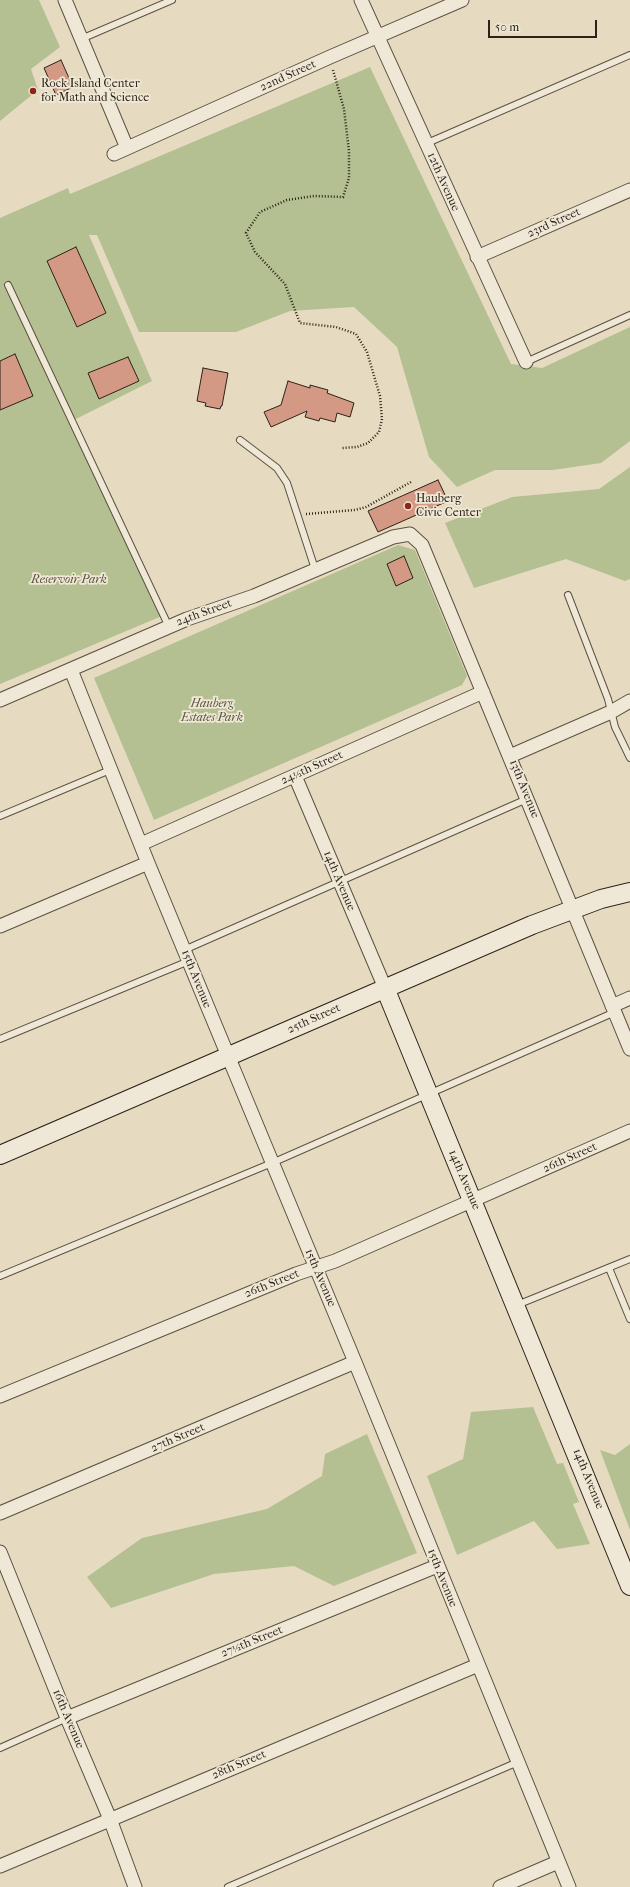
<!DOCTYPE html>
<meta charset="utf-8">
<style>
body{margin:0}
#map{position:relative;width:630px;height:1887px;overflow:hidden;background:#e6dbc0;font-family:"IM FELL French Canon",serif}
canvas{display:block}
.scale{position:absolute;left:488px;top:20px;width:109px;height:18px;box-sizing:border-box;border:2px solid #2d2217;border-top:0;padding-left:5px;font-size:12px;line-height:14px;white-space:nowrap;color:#2d2217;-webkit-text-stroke:3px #efe8d6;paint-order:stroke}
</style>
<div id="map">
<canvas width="630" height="1887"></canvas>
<div class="scale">50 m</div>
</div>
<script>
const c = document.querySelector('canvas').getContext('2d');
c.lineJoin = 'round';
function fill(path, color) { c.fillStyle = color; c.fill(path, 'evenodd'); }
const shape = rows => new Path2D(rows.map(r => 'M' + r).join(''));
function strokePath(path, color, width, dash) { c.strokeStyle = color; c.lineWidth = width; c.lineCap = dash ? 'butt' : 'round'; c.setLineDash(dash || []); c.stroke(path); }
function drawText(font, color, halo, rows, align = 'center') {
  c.font = font + ' "IM FELL French Canon",serif'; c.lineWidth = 3.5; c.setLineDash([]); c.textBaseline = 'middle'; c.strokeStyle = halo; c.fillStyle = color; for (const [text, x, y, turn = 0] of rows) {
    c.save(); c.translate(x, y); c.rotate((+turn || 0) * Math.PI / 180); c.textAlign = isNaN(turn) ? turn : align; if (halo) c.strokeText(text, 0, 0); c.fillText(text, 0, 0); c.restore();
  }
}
fill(shape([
 [0,0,39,0,60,47,31,69,38,90,0,121],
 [370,67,511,364,542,368,630,327,630,441,601,463,553,470,495,470,457,487,429,457,397,347,354,307,290,311,236,332,139,332,97,235,89,235,152,381,72,421,162,616,0,684,0,218,68,188,70,194,82,189],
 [630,467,630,579,625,581,566,559,474,588,445,523,512,497,599,489],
 [398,545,415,550,467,676,462,685,154,820,94,678],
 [533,1407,557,1464,563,1463,579,1502,573,1504,590,1544,557,1549,534,1521,457,1555,427,1476,463,1459,471,1412],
 [367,1434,417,1553,334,1586,294,1566,214,1574,111,1608,87,1577,142,1538,267,1509,322,1476,325,1454],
 [630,1444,630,1530,600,1450,615,1455]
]), '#b5c092');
const building = shape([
 [61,60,73,87,56,95,44,68,61,60],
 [76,247,106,313,77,327,47,261,76,247],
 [15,354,33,396,0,410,0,361,15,354],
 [128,357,139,381,99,399,88,373,128,357],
 [203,368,228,373,222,406,221,406,220,409,205,406,206,403,197,401,203,368],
 [288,381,310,388,310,385,328,390,327,393,354,403,350,417,337,413,335,422,320,418,319,421,305,417,307,411,271,427,264,412,281,405,288,381],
 [438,480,448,501,378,532,368,511,438,480],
 [404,556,413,578,396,586,387,564,404,556]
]);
fill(building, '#d39984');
strokePath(building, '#2d2217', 1);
const lane = shape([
 [81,39,172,0],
 [425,144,630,55],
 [8,285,169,627],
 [526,362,630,315],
 [240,440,277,468,287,483,315,569],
 [568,595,608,699,615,727,630,758],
 [0,816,110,770],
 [184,950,527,799],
 [0,1039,189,961],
 [609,1268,630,1319],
 [0,1276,272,1163,615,1012],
 [517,1305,630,1259],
 [0,1748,67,1718],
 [228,1887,518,1762]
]);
const street = shape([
 [65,0,127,148],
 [361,0,526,362],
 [114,154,330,57,462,0],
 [477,257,630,190],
 [71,670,148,863,355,1362,569,1887],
 [0,700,187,619,254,596,393,537,410,534,422,545,427,557,630,1049],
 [510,756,611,712,630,701],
 [295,776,385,988],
 [141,844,483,692],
 [0,926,148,863],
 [612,1006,630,998],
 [0,1396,296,1274,335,1261,630,1131],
 [0,1513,355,1362],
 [0,1552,67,1718,110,1819,135,1887],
 [67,1718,437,1566],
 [0,1866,478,1665],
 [500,1887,558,1862]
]);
const secondary = shape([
 [385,988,630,1586],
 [0,1155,532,925,601,899,630,892]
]);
strokePath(lane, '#5b5041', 8);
strokePath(street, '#5b5041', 15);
strokePath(secondary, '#2d2217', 20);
strokePath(shape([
 [333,70,344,109,349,151,349,178,343,197,314,196,287,200,260,212,246,233,255,252,285,284,300,323,336,327,356,334,367,352,380,396,382,419,379,432,368,443,357,447,342,448],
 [306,514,355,510,366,507,411,482]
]), '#2d2217', 2.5, [1, 2]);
strokePath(lane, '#efe8d6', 6);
strokePath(street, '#efe8d6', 13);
strokePath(secondary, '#efe8d6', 18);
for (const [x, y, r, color] of [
 [33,91,4,"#8f2418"],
 [408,506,4,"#8f2418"]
]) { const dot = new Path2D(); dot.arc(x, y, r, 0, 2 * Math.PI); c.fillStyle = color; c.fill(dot); strokePath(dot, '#efe8d6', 1.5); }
drawText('12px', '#2d2217', '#efe8d6', [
 ["22nd Street",288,76,-24],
 ["12th Avenue",443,182,66],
 ["23rd Street",554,223,-24],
 ["24th Street",204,613,-20],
 ["24½th Street",312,768,-24],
 ["13th Avenue",524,789,68],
 ["14th Avenue",339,881,67],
 ["15th Avenue",196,979,68],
 ["25th Street",314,1019,-24],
 ["26th Street",570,1158,-24],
 ["14th Avenue",464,1180,67],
 ["15th Avenue",320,1278,67],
 ["26th Street",272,1284,-22],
 ["27th Street",178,1438,-23],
 ["14th Avenue",588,1479,68],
 ["15th Avenue",442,1578,68],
 ["27½th Street",252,1642,-22],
 ["16th Avenue",68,1719,67],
 ["28th Street",239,1765,-23]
]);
drawText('12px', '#2d2217', '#efe8d6', [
 ["Rock Island Center",41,84],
 ["for Math and Science",41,98],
 ["Hauberg",416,499],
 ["Civic Center",416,513]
], 'left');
drawText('italic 12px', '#56513c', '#efe8d6', [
 ["Reservoir Park",69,580],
 ["Hauberg",212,704],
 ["Estates Park",212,718]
]);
</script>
